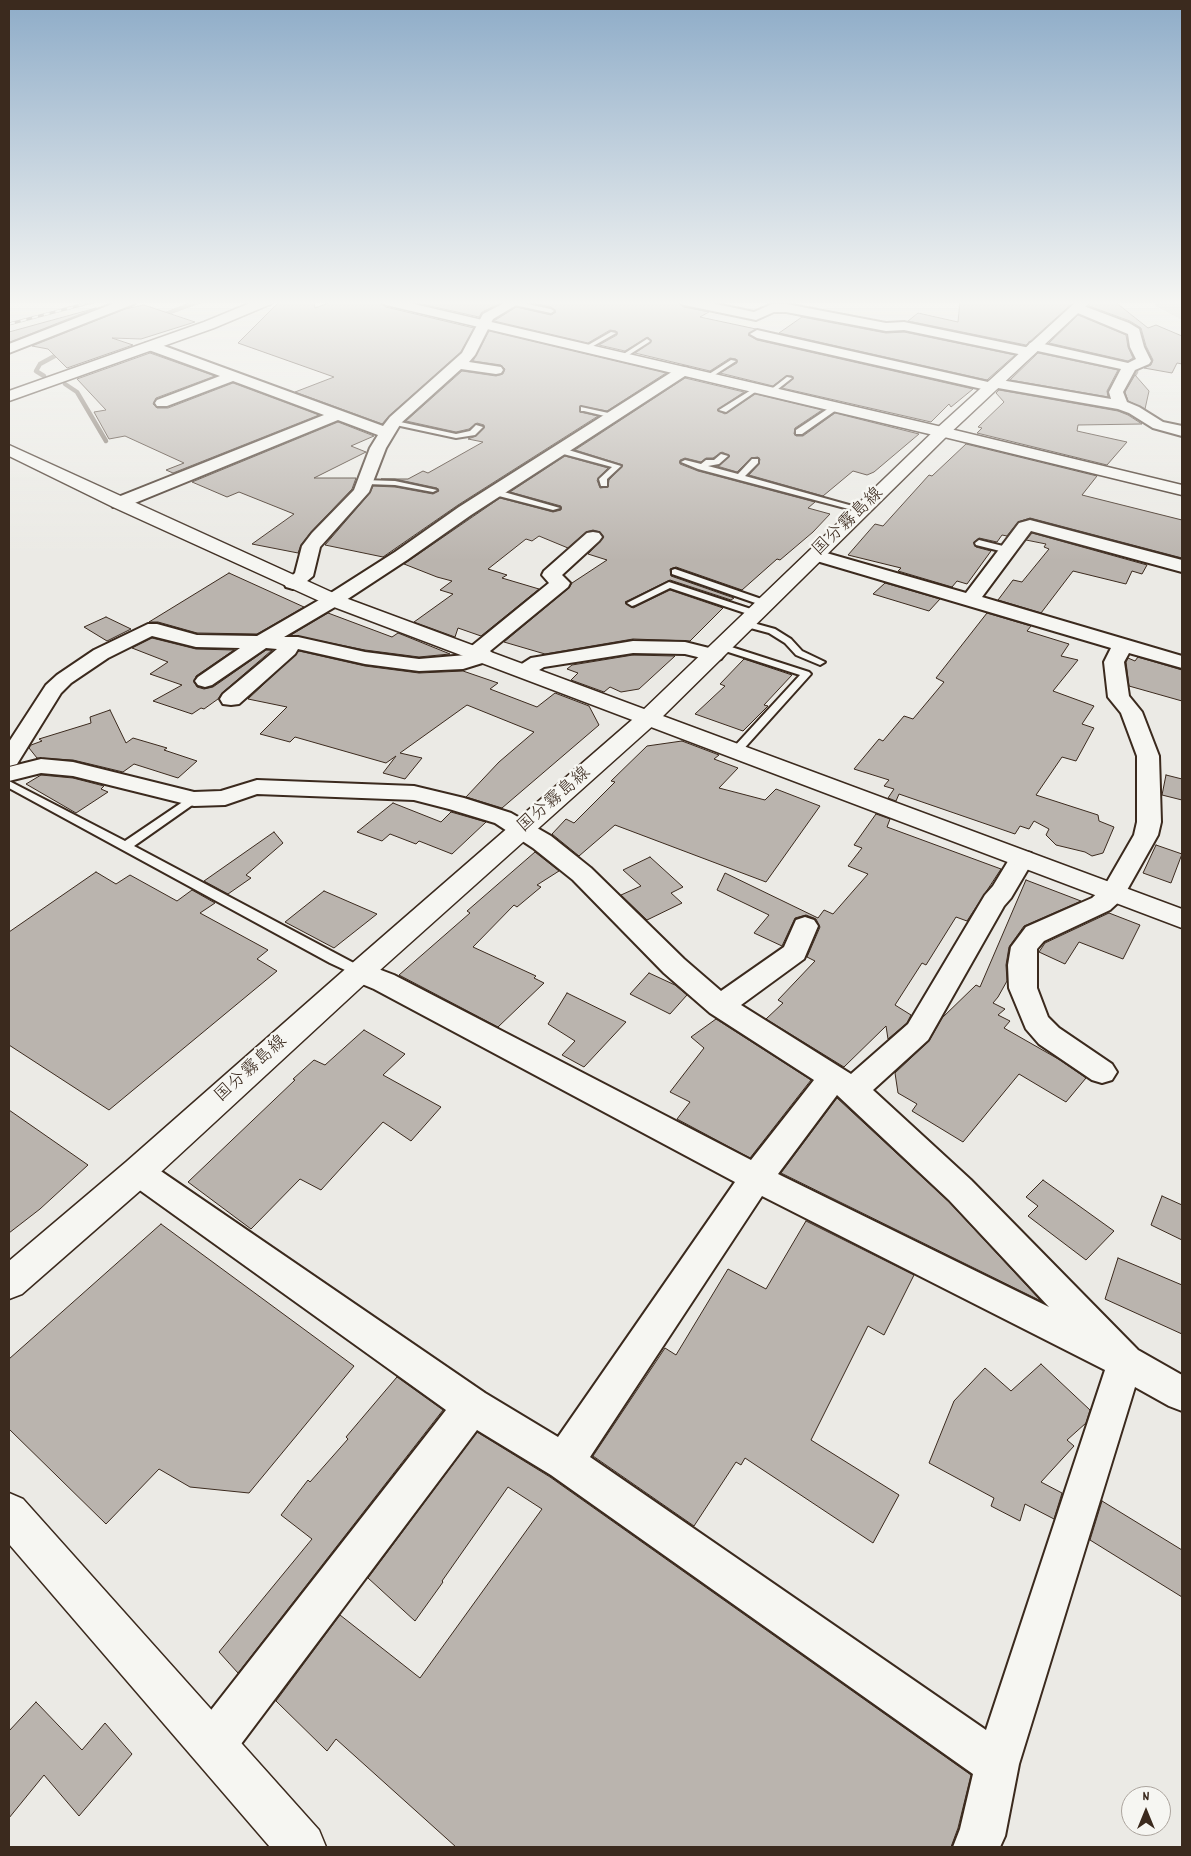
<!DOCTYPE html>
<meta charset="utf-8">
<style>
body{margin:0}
#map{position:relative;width:1191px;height:1856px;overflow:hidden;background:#ebeae5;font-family:Dekko,sans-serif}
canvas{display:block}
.frame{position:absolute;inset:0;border:10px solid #3b2a1e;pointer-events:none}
.north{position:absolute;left:1121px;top:1786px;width:50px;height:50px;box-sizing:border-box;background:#f6f6f2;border:1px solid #aba49d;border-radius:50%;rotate:0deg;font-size:14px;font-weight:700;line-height:20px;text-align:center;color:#3b2a1e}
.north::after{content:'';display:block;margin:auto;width:18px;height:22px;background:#3b2a1e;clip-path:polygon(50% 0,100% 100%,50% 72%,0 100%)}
</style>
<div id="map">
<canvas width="1191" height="1856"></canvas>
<div class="frame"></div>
<div class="north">N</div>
</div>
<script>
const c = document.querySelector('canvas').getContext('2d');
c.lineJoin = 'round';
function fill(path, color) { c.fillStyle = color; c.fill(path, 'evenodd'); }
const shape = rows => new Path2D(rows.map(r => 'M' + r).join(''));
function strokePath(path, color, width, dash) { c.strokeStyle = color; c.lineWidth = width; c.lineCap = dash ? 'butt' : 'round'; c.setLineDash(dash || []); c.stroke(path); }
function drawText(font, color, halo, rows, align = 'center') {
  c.font = font + ' Dekko,"Klee One",sans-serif'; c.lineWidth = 5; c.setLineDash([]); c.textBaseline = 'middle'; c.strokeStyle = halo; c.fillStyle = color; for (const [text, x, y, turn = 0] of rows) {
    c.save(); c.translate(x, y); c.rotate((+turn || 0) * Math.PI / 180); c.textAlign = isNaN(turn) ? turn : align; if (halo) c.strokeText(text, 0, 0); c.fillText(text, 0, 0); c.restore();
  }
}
fill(shape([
 [1158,301,1182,301,1182,320,1155,306]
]), '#cdcac4');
strokePath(shape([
 [160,316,200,301],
 [44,376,36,371,40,364,62,352],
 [65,384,77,392,106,441],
 [1125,402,1123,393,1136,372,1137,361]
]), '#7c7167', 4.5);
const building = shape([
 [280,301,314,301,315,308,335,301,377,301,386,307,474,328,461,352,389,416,382,424,295,392,334,377,238,343,280,301],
 [408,301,505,301,482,312,479,317,408,301],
 [525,301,676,301,684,307,709,312,700,317,756,329,748,335,757,340,973,389,951,407,949,404,931,422,782,388,793,379,792,376,786,376,773,386,720,373,737,363,736,359,730,358,710,371,635,353,651,342,648,337,625,351,599,345,617,335,616,331,610,330,588,343,494,321,516,307,551,315,556,312,551,307,525,301],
 [960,301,1075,301,1026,345,908,321,918,313,958,322,960,301],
 [1093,301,1114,301,1148,328,1156,325,1182,336,1182,364,1177,363,1172,373,1144,368,1151,365,1153,360,1146,346,1141,328,1130,321,1089,306,1093,301],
 [144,305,195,322,141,339,112,338,133,345,67,368,48,349,32,346,125,309,144,305],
 [96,308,10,342,9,341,9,332,96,308],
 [1078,315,1126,335,1128,347,1133,358,1128,361,1049,343,1078,315],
 [802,317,886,333,904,332,1015,355,987,380,779,333,802,317],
 [489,331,666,373,607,411,580,406,580,412,598,416,458,505,383,557,325,545,370,493,373,486,395,487,433,494,439,491,437,488,395,479,381,479,408,479,423,471,428,473,483,442,468,439,476,436,484,428,484,425,477,423,469,429,456,432,406,421,462,371,496,376,503,374,505,369,501,365,473,361,489,331],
 [150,353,215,376,156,398,153,404,157,408,168,408,233,383,319,415,173,473,166,470,184,463,125,436,109,439,94,412,106,410,77,379,150,353],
 [1038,353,1118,370,1107,391,1108,397,1010,380,1038,353],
 [1135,375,1149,391,1145,409,1128,401,1125,392,1135,375],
 [685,378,744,392,717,410,725,414,755,394,822,410,795,428,794,434,796,436,803,436,835,413,919,434,874,472,867,475,853,471,823,496,749,475,759,464,760,459,758,457,751,458,737,472,717,466,730,456,722,452,713,458,706,458,701,462,685,458,680,460,680,464,698,471,815,502,808,508,830,514,813,532,780,560,777,559,742,590,676,567,670,569,671,576,734,598,731,600,670,580,625,602,633,608,670,590,723,608,690,641,633,639,545,654,504,642,569,588,572,583,607,560,588,554,604,537,600,532,593,530,586,532,568,548,539,536,532,541,526,539,488,569,507,575,502,578,539,589,481,636,458,628,455,637,414,622,453,594,440,590,452,581,437,577,404,564,500,498,553,512,561,510,561,506,510,492,565,456,608,468,597,480,600,488,608,487,609,480,623,465,575,450,685,378],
 [999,390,1118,411,1128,415,1142,424,1078,425,1077,431,1127,442,1107,465,977,433,982,428,978,427,1004,402,996,393,999,390],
 [338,422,374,436,351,446,366,452,314,478,356,478,352,489,311,532,301,545,298,553,252,544,294,514,239,492,227,497,192,482,338,422],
 [966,444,1097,476,1082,495,1182,520,1182,558,1030,518,1018,522,1007,536,1002,535,997,542,979,538,974,542,976,547,991,551,967,584,957,581,952,587,898,571,901,568,848,555,875,524,883,526,929,475,932,476,966,444],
 [1032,533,1147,565,1142,574,1132,571,1126,584,1073,571,1041,613,998,600,1013,580,1022,582,1049,549,1044,547,1046,544,1026,540,1032,533],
 [229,573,304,607,257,634,197,633,158,622,149,622,229,573],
 [885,583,940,599,929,611,873,594,885,583],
 [328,613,392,637,398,633,450,654,419,657,365,650,291,635,328,613],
 [987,613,1031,626,1027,631,1069,644,1061,656,1078,660,1053,691,1094,706,1082,724,1094,728,1076,761,1062,757,1036,795,1098,815,1099,821,1114,827,1103,853,1092,856,1085,852,1056,845,1046,835,1049,829,1034,821,1029,829,1020,826,1015,834,899,794,896,801,888,798,894,789,884,786,889,780,854,769,879,739,883,741,904,716,913,719,944,682,936,678,987,613],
 [106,617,131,629,107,641,84,627,106,617],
 [152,638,196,649,234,650,196,676,194,682,197,687,204,689,213,687,266,650,272,650,222,693,218,699,204,709,201,708,192,714,153,701,182,685,150,674,168,662,132,648,152,638],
 [299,651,365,666,419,673,463,671,498,683,490,689,537,707,555,693,589,706,599,725,502,808,466,797,499,762,534,732,467,705,400,753,422,758,405,779,383,773,396,756,386,763,295,737,290,742,260,734,287,707,248,699,299,651],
 [633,655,675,656,639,689,621,692,610,687,604,692,571,680,578,673,567,669,572,665,633,655],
 [1138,657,1182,670,1182,701,1129,686,1126,662,1128,658,1135,661,1138,657],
 [744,659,792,675,764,705,768,706,743,731,695,714,725,686,720,684,744,659],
 [110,710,126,743,133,738,167,748,164,750,197,761,178,778,134,764,123,772,73,760,37,758,29,748,31,745,42,741,39,739,91,723,90,717,110,710],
 [682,741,719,755,714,759,738,768,719,788,765,800,776,789,820,806,766,882,615,825,579,856,552,834,566,819,574,823,615,782,611,781,647,746,682,741],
 [41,775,73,778,104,786,101,789,108,792,76,813,26,784,41,775],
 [1166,775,1182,779,1182,800,1162,795,1166,775],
 [393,803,441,822,451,812,486,822,452,854,419,841,416,844,390,834,382,841,357,832,393,803],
 [876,814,890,819,887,827,1001,869,967,921,956,917,926,965,922,963,895,1005,911,1015,907,1023,888,1039,886,1026,844,1067,766,1019,783,1003,778,1000,815,961,807,957,820,927,816,919,806,915,795,918,782,946,754,933,769,915,717,890,725,873,818,918,824,910,833,914,868,874,848,866,862,848,854,845,876,814],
 [274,832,283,843,246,875,251,878,228,894,204,881,274,832],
 [1156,845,1182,854,1171,883,1143,873,1156,845],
 [535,852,559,871,537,885,541,887,517,907,514,905,473,947,536,976,534,978,544,983,498,1027,399,975,470,913,467,911,535,852],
 [650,857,683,887,671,893,682,903,647,920,621,895,641,886,623,870,650,857],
 [96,872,116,884,130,875,177,901,192,890,215,903,200,913,268,950,257,959,277,971,109,1110,9,1045,9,932,96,872],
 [1026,880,1081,901,1024,926,1009,947,1006,965,1007,981,998,997,993,1003,1005,1009,998,1015,1010,1021,1004,1028,1060,1060,1086,1078,1066,1102,1019,1074,963,1142,912,1111,917,1104,898,1093,895,1073,929,1041,942,1018,976,985,980,987,1026,880],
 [324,891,377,914,334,948,285,922,324,891],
 [1109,913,1140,925,1123,959,1079,942,1065,964,1039,952,1045,943,1109,913],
 [649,973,675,985,687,995,670,1014,630,994,649,973],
 [567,993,626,1022,584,1067,562,1055,575,1041,548,1024,567,993],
 [716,1019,811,1080,750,1158,677,1119,690,1102,670,1092,704,1048,691,1037,716,1019],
 [364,1030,405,1054,383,1075,441,1107,411,1141,383,1122,321,1190,300,1179,251,1229,188,1182,295,1080,293,1079,314,1060,325,1065,364,1030],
 [837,1098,948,1201,1041,1301,781,1173,837,1098],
 [9,1110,88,1165,40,1209,9,1233,9,1110],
 [1043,1180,1114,1231,1086,1260,1028,1216,1038,1206,1026,1197,1043,1180],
 [1162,1196,1182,1205,1182,1240,1151,1225,1162,1196],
 [806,1221,914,1275,884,1335,868,1326,811,1440,899,1495,873,1543,745,1458,741,1465,736,1462,694,1526,593,1456,665,1348,676,1355,728,1269,766,1289,806,1221],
 [161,1224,354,1366,249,1493,190,1487,159,1469,106,1524,9,1429,9,1359,161,1224],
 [1118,1258,1182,1285,1182,1334,1105,1299,1118,1258],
 [1041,1364,1090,1410,1086,1423,1067,1440,1074,1446,1041,1482,1062,1493,1054,1519,1025,1504,1020,1521,991,1506,994,1498,929,1463,954,1401,985,1368,1011,1391,1041,1364],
 [397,1377,443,1410,238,1673,219,1652,312,1539,281,1515,308,1480,310,1482,348,1439,346,1437,397,1377],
 [477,1432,550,1477,971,1775,958,1828,951,1847,456,1847,336,1739,327,1751,276,1701,340,1615,420,1678,542,1509,508,1487,442,1581,443,1582,415,1621,368,1578,477,1432],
 [1102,1501,1182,1550,1182,1597,1090,1540,1102,1501],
 [36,1702,82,1750,105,1723,132,1754,79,1816,44,1775,9,1818,9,1731,36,1702]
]);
fill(building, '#bab4ae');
strokePath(building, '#3b2a1e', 1);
const service = shape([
 [512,301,551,309,554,311,551,313,510,304,512,301],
 [611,332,616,333,588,349,583,348,611,332],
 [647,339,650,341,649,342,624,358,619,357,647,339],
 [731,360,736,361,710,378,706,378,706,376,731,360],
 [787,377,792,378,773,393,769,393,769,391,787,377],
 [756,387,759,389,758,390,726,412,719,410,756,387],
 [832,406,839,408,802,434,796,434,796,430,832,406],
 [581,407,613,414,617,416,613,418,584,411,581,411,581,407],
 [391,420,456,434,470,431,476,425,483,427,475,435,456,438,391,424,391,420],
 [556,448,562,448,621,466,607,479,607,486,601,486,599,479,612,467,556,452,556,448],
 [721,454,728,456,719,464,708,466,738,474,752,459,758,459,758,463,745,476,867,510,860,512,698,469,681,462,685,460,701,464,706,460,714,460,721,454],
 [363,480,395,481,437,490,433,492,395,485,366,484,362,482,363,480],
 [491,490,497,490,560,508,553,510,491,494,491,490],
 [979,540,1011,548,1012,550,1008,553,976,545,975,543,979,540],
 [675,569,770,602,772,604,770,606,764,606,672,574,672,570,675,569],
 [669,582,760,612,762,614,757,617,670,588,635,605,632,606,627,603,669,582],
 [746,621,775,629,791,639,802,651,825,662,820,665,796,655,785,643,769,633,743,626,743,622,746,621],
 [722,644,809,672,811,674,740,753,736,754,732,753,731,751,732,749,800,675,719,649,719,645,722,644],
 [9,781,125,841,190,797,198,797,200,799,198,801,134,846,365,969,366,972,365,975,360,977,330,963,9,788,9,781]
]);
const minor = shape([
 [120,301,136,301,134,304,9,353,9,344,120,301],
 [508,301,523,301,493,319,475,355,469,362,501,367,503,370,501,373,496,374,461,369,401,423,386,448,369,492,320,547,313,576,300,587,293,589,286,587,284,583,295,573,302,546,312,533,354,490,370,448,378,435,338,420,125,507,113,507,111,503,113,499,324,415,233,381,167,406,157,406,155,403,157,400,220,376,146,349,144,346,146,343,156,343,383,426,390,417,462,353,483,314,508,301],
 [678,301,701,301,754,312,772,304,786,304,886,323,904,322,1030,348,1028,346,1030,343,1035,342,1128,363,1136,359,1130,347,1128,334,1073,311,1071,308,1077,304,1081,305,1129,323,1139,329,1144,347,1151,361,1149,364,1135,370,1123,392,1127,402,1139,407,1163,422,1182,426,1182,436,1153,428,1129,413,1118,409,998,388,991,391,757,338,750,334,757,330,988,382,995,379,1111,399,1109,392,1121,369,1033,350,1035,352,1033,355,1028,356,904,330,886,331,786,312,774,312,756,320,684,305,678,301],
 [683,367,688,368,690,371,688,374,471,515,407,560,340,604,284,637,298,637,365,652,419,659,466,655,465,653,468,649,549,583,542,575,544,571,587,533,593,532,599,533,602,537,599,541,562,575,570,583,568,587,490,651,495,656,492,660,463,669,419,671,365,664,298,649,295,654,239,704,231,705,223,704,220,699,223,694,277,649,266,648,212,685,205,687,198,685,195,681,198,677,240,648,196,647,152,636,108,658,71,683,61,693,17,764,9,766,9,742,46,685,57,675,94,650,148,624,157,624,197,635,257,636,326,596,395,552,459,507,678,368,683,367],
 [1030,520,1182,560,1182,572,1031,531,982,597,1182,656,1182,668,1129,653,1124,662,1129,696,1142,712,1159,756,1161,822,1158,835,1122,899,1110,910,1044,941,1037,949,1037,988,1048,1017,1059,1028,1112,1064,1117,1072,1112,1080,1102,1083,1092,1080,1039,1044,1026,1029,1009,988,1008,965,1011,947,1026,927,1092,898,1104,887,1134,835,1137,822,1137,756,1121,713,1108,697,1104,662,1111,648,810,559,807,555,810,551,816,550,966,593,1019,523,1030,520],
 [633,641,685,642,721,651,724,655,721,659,714,661,685,654,633,653,544,667,531,675,524,677,517,675,514,671,517,667,531,658,633,641],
 [41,759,73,762,194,792,221,791,257,780,414,786,464,798,511,813,551,836,591,868,684,959,721,991,784,947,796,920,805,917,814,920,818,926,804,959,741,1005,851,1074,908,1024,985,895,993,886,1013,853,1022,851,1031,853,1034,859,1011,898,1004,906,928,1040,873,1090,971,1180,1138,1350,1182,1375,1182,1411,1169,1406,1135,1387,1019,1764,1005,1836,1000,1847,953,1847,960,1829,973,1774,551,1475,477,1430,229,1760,213,1766,197,1760,191,1744,197,1728,446,1410,127,1181,122,1172,127,1163,138,1159,149,1163,485,1393,558,1437,735,1182,374,989,350,979,346,972,350,965,360,962,394,975,751,1160,814,1080,710,1013,664,973,573,880,533,848,495,823,449,809,414,800,257,794,225,805,194,806,73,776,41,773,9,781,9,767,41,759],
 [837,1095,949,1200,1049,1307,778,1174,837,1095],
 [762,1196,1105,1370,986,1730,590,1457,762,1196]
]);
const tertiary = shape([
 [255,301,273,301,271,304,214,328,9,401,9,391,204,322,255,301],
 [942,427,1182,485,1182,495,936,435,934,432,936,429,942,427],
 [9,445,340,596,1182,909,1182,928,326,604,113,507,9,456,9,445],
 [9,1493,23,1499,319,1830,326,1847,270,1847,9,1544,9,1493]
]);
const secondary = shape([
 [379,301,401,301,942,427,948,429,950,432,948,435,942,437,386,305,379,301]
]);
const primary = shape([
 [1077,301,1091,301,948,435,656,723,370,979,150,1182,22,1294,9,1299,9,1261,126,1162,350,965,640,713,936,429,1077,301]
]);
strokePath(service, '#3b2a1e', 4);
strokePath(minor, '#3b2a1e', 4);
strokePath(tertiary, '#3b2a1e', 3);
strokePath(secondary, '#3b2a1e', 3);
strokePath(primary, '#3b2a1e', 3);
fill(service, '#f6f6f2');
fill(minor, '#f6f6f2');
fill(tertiary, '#f6f6f2');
fill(secondary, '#f6f6f2');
fill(primary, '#f6f6f2');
const rail = shape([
 [9,324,96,301]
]);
strokePath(rail, '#3b2a1e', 3);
strokePath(rail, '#f6f6f2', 2, [6]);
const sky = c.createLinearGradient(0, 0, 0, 561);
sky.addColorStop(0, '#8eacc8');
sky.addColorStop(0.54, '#f6f6f3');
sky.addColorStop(1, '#f6f6f300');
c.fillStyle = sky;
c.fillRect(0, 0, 1191, 561);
drawText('18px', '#3b2a1e', '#f6f6f2', [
 ["国分霧島線",849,523,-44],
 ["国分霧島線",555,801,-41],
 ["国分霧島線",252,1070,-42]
]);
</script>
